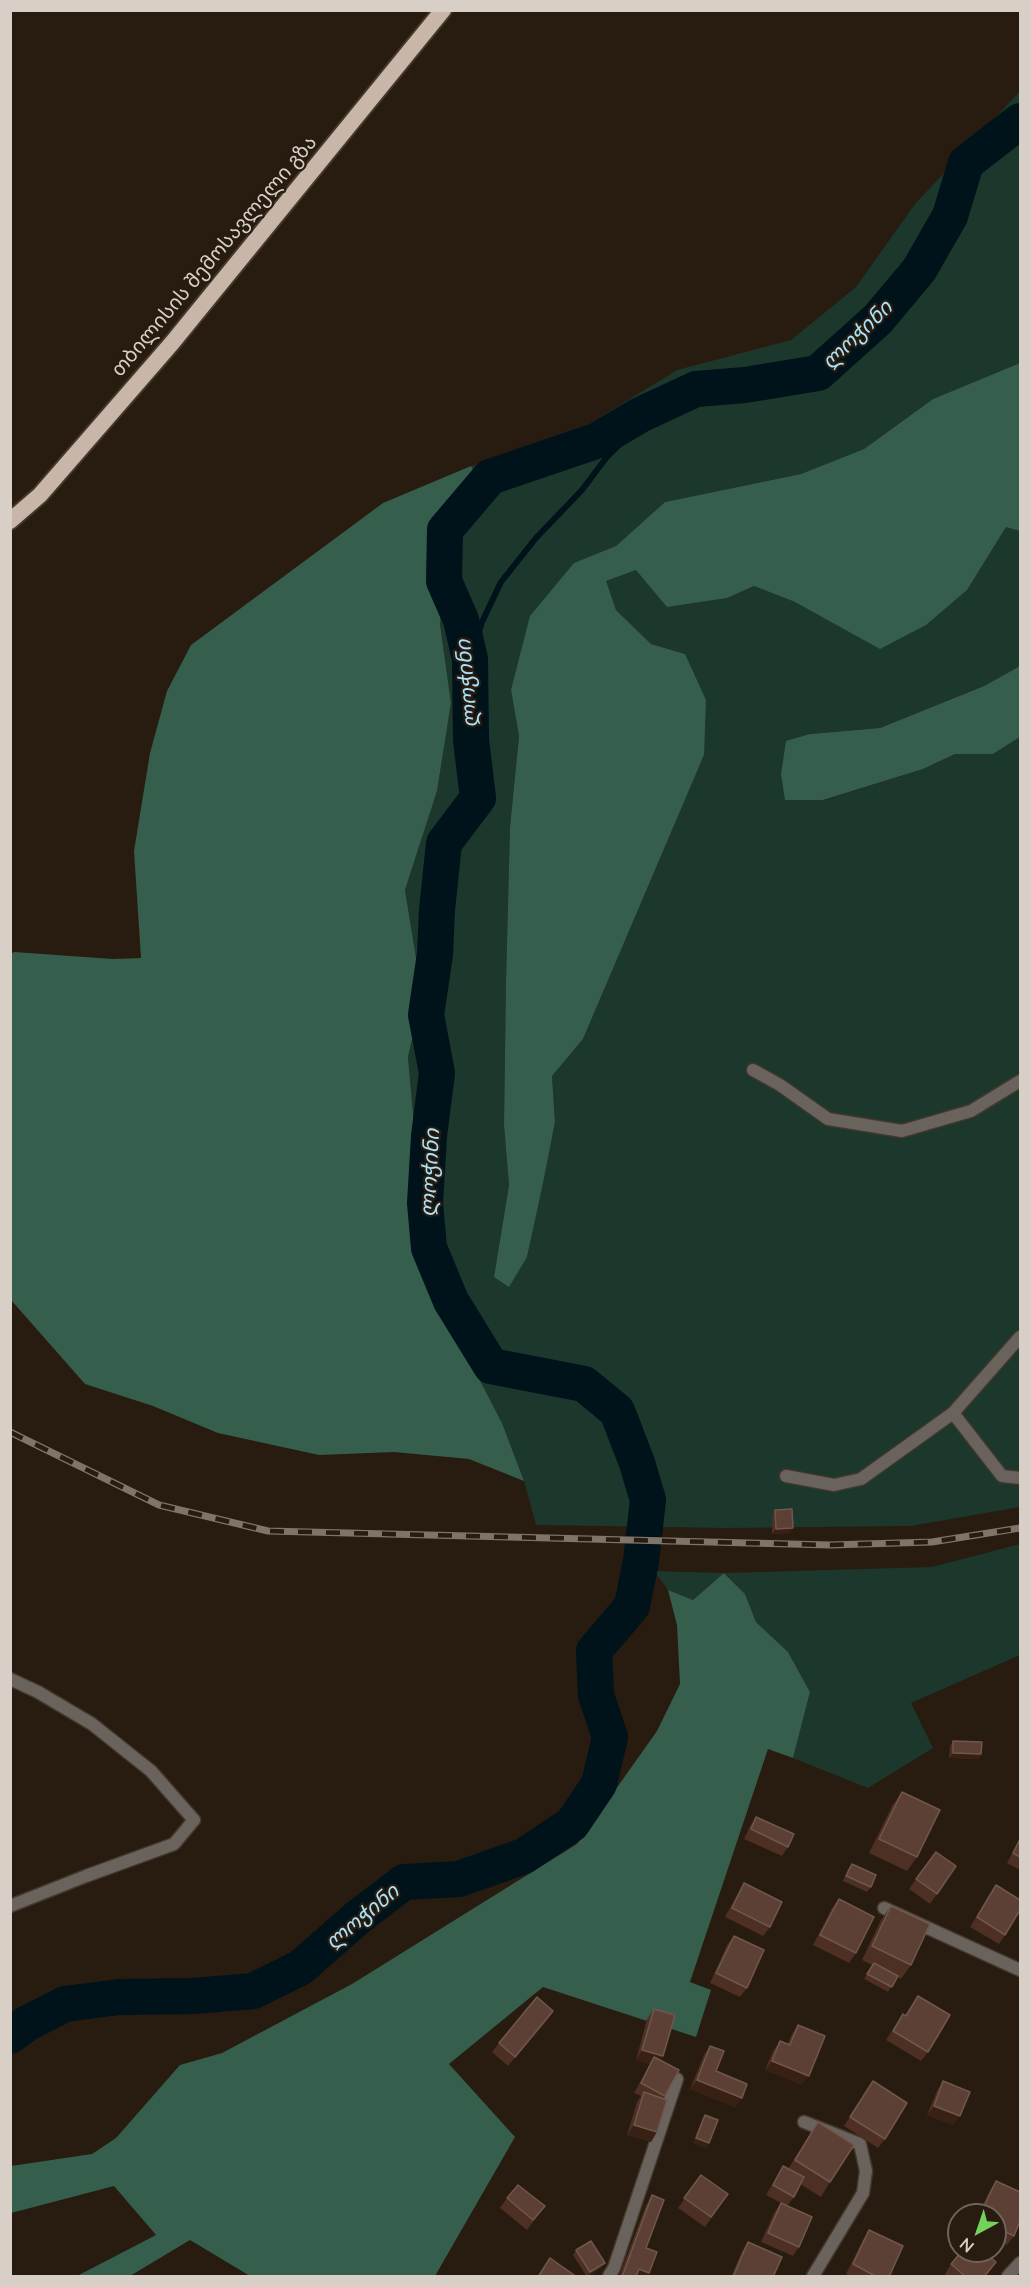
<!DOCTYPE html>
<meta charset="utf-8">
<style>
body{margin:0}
#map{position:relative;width:1031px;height:2287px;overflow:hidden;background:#281b0f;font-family:Lato,sans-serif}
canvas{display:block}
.frame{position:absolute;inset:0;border:12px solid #d8d0c7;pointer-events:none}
.north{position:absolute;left:947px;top:2203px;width:60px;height:60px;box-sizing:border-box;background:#281b0f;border:2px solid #6e6359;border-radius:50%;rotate:220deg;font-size:16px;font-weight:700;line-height:24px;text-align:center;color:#d8d0c7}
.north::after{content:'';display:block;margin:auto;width:21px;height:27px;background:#72d25d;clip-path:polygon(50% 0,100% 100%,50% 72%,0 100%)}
</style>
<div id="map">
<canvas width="1031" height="2287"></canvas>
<div class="frame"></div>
<div class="north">N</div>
</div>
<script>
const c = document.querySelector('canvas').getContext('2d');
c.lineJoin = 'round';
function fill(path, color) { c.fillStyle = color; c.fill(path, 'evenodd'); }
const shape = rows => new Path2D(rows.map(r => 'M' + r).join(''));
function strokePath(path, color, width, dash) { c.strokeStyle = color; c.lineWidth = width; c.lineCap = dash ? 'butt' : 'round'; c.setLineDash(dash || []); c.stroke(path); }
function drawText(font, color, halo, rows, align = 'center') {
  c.font = font + ' Lato,"Noto Sans Georgian",sans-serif'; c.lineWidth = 4.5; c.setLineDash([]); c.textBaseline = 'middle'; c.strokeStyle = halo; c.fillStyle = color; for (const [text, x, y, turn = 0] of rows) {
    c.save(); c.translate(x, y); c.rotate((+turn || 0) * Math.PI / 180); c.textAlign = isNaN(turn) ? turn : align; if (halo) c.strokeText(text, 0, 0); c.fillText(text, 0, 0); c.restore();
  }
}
fill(shape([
 [1020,91,1020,363,933,399,864,449,801,474,665,502,616,546,574,564,511,690,519,736,510,827,506,980,504,1125,509,1185,494,1277,527,1257,555,1122,552,1076,583,1039,704,755,685,654,651,644,616,610,605,581,636,570,727,598,754,586,795,602,837,624,967,590,1006,526,1020,531,1020,666,984,686,880,728,810,734,824,800,923,769,955,754,993,754,1020,737,1020,1507,911,1526,725,1528,536,1525,524,1481,502,1423,445,1313,418,1249,420,1192,408,1057,422,995,405,890,437,791,451,703,440,624,451,541,485,491,471,466,555,445,677,370,791,340,856,287,915,204],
 [1020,1544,1020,1655,911,1703,933,1748,868,1788,793,1758,810,1692,788,1652,756,1622,745,1594,725,1573,693,1600,668,1590,654,1571,724,1573,932,1567]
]), '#1c372b');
fill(shape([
 [1020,363,1020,531,1006,527,967,590,926,625,880,649,795,602,754,586,727,598,667,607,636,570,606,581,616,610,651,644,685,654,706,700,704,755,583,1039,552,1076,555,1122,543,1183,527,1257,509,1287,494,1277,509,1185,504,1125,506,980,510,827,519,736,511,690,530,616,574,563,616,546,665,502,801,474,864,449,933,399],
 [471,466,485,491,451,541,440,624,451,703,437,791,405,890,422,995,408,1057,420,1192,418,1249,445,1313,502,1423,524,1481,469,1459,394,1452,319,1455,218,1433,153,1406,85,1384,11,1300,11,954,14,952,113,959,141,958,134,851,150,753,167,691,191,645,383,503],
 [1020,666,1020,737,993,754,955,754,923,769,823,800,785,800,781,774,786,741,810,734,880,728,984,686],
 [724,1573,745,1594,756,1622,788,1652,810,1692,793,1758,768,1749,690,1982,711,1990,696,2037,543,1987,449,2064,515,2137,435,2276,250,2276,190,2240,130,2276,77,2276,156,2235,114,2186,11,2213,11,2166,92,2154,116,2138,180,2065,222,2053,352,1984,577,1844,657,1731,680,1684,677,1625,668,1590,693,1600]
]), '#365e4c');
strokePath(shape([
 [470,659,482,622,501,582,536,538,582,490,606,458,625,439,640,415]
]), '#00121a', 6);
strokePath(shape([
 [10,2036,26,2024,65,2004,119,1997,193,1996,253,1991,300,1968,357,1918,404,1882,459,1879,524,1856,572,1824,599,1784,610,1737,596,1695,594,1651,632,1606,641,1561,648,1500,637,1463,617,1411,584,1384,491,1366,451,1301,429,1248,425,1203,429,1136,437,1073,426,1015,435,954,437,910,444,843,478,798,471,740,470,659,461,620,444,581,445,530,490,477,596,441,640,415,696,389,745,385,818,373,878,319,919,270,950,216,966,163,1020,121]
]), '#00121a', 36);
const service = shape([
 [953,1413,1002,1476,1020,1478],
 [786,1476,834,1485,861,1479,953,1413,1020,1337]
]);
const minor = shape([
 [753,1070,780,1085,828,1119,902,1131,971,1111,1020,1081],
 [10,1679,38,1692,92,1724,151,1771,194,1820,174,1844,86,1876,10,1906],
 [884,1908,1020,1970],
 [804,2122,860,2144,866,2171,863,2193,813,2276],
 [609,2276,614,2268,677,2079],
 [1008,2276,1020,2263]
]);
const trunk = shape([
 [10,521,40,495,172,343,443,10]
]);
strokePath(service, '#44382c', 15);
strokePath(minor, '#44382c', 15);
strokePath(trunk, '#44382c', 20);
strokePath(service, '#6a635d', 12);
strokePath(minor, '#6a635d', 12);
strokePath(trunk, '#c8b6a9', 16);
const rail = shape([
 [10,1432,159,1505,268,1531,830,1545,932,1542,1020,1528]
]);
strokePath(rail, '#7f7469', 7);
strokePath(rail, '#281b0f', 4.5, [14]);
fill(shape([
 [775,1510,789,1533,772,1534,772,1515],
 [953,1741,981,1754,978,1759,949,1758,950,1746],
 [902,1792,917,1857,907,1871,869,1853,892,1806],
 [756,1817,788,1847,782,1856,744,1839,750,1826],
 [1020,1838,1020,1870,1007,1863],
 [936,1852,956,1866,930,1904,909,1889],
 [852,1864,871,1887,867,1892,843,1881,848,1869],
 [744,1883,770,1927,763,1936,725,1917,738,1893],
 [996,1885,1005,1935,999,1944,970,1927],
 [839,1899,856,1953,849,1963,813,1945,832,1908],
 [891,1906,911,1965,901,1979,897,1977,888,1992,864,1979,872,1965,862,1960,881,1920],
 [734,1936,747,1988,740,1997,710,1983,727,1945],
 [918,1996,928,2052,921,2061,886,2040,903,2014,905,2015],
 [654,2009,665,2096,664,2099,651,2142,627,2135,637,2102,641,2096,634,2093,650,2064,636,2060,647,2019],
 [553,2011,547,2021,508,2066,492,2052,499,2043],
 [798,2025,802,2085,765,2070,773,2051,780,2041,787,2045,792,2034],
 [710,2046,716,2071,742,2098,735,2107,690,2089,704,2055],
 [873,2081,885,2139,878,2148,844,2126],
 [943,2081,953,2125,927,2115,937,2091],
 [705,2115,709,2143,706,2148,693,2143,702,2120],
 [818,2122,830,2182,821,2197,800,2184,794,2197,787,2206,799,2247,793,2256,761,2242,774,2213,781,2203,785,2205,766,2195,777,2176,783,2166,788,2169],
 [701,2175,728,2194,705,2227,678,2208],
 [996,2181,1014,2236,1007,2245,995,2239,995,2215,978,2215,990,2190],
 [652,2195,646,2248,649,2273,646,2277,619,2277,646,2205],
 [507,2198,545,2206,527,2230,500,2208],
 [869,2230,889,2277,851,2277,846,2274,863,2240],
 [748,2242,773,2277,731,2277,742,2251],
 [576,2250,601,2268,587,2277,573,2255],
 [951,2264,989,2272,985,2277,948,2277,945,2274]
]), '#4d2f23');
fill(shape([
 [793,1528,789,1533,772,1534,776,1529],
 [953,1753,981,1754,978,1759,949,1758],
 [553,2011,547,2021,508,2066,515,2057],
 [642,2050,663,2056,656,2066,654,2057,650,2064,636,2060],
 [772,2061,809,2076,802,2085,765,2070],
 [697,2080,742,2098,735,2107,690,2089],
 [934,2106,960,2116,953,2125,927,2115],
 [634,2125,657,2132,651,2142,627,2135],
 [696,2138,709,2143,706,2148,693,2143],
 [605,2263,601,2268,587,2277,590,2272],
 [639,2269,649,2273,646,2277,634,2277]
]), '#382014');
const building = shape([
 [792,1509,793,1528,776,1529,775,1510,792,1509],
 [953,1741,982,1742,981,1754,953,1753,953,1741],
 [902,1792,940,1810,917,1857,879,1839,902,1792],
 [756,1817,794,1834,788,1847,751,1829,756,1817],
 [1020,1839,1020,1857,1013,1853,1020,1839],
 [936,1852,956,1866,937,1894,916,1879,936,1852],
 [852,1864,876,1875,871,1887,846,1876,852,1864],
 [744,1883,782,1902,770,1927,732,1908,744,1883],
 [996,1885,1020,1900,1020,1910,1005,1935,977,1917,996,1885],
 [839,1899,874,1917,856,1953,820,1935,839,1899],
 [891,1906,930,1924,911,1965,872,1946,891,1906],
 [734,1936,764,1950,747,1988,716,1973,734,1936],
 [874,1963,898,1976,892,1987,867,1974,874,1963],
 [918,1996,950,2015,928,2052,893,2031,903,2014,906,2016,918,1996],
 [537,1997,553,2011,515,2057,499,2043,537,1997],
 [654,2009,675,2015,663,2056,642,2050,654,2009],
 [798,2025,825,2036,809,2076,772,2061,780,2041,790,2045,798,2025],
 [710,2046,724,2051,716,2071,747,2084,742,2098,697,2080,710,2046],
 [654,2057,679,2070,665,2096,641,2083,654,2057],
 [873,2081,907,2103,885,2139,850,2117,873,2081],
 [943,2081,970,2092,960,2116,934,2106,943,2081],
 [644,2092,667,2100,657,2132,634,2125,644,2092],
 [705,2115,718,2120,709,2143,696,2138,705,2115],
 [818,2122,854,2145,830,2182,795,2160,818,2122],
 [783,2166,804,2177,794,2197,773,2185,783,2166],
 [701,2175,728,2194,711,2217,684,2198,701,2175],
 [996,2181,1020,2192,1020,2221,1014,2236,995,2227,995,2215,980,2215,996,2181],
 [518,2185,545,2206,533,2220,507,2198,518,2185],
 [652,2195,664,2200,646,2248,657,2252,649,2273,639,2269,636,2277,622,2277,652,2195],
 [781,2203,812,2217,799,2247,768,2233,781,2203],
 [869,2230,903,2246,889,2277,877,2277,853,2264,869,2230],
 [591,2241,605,2263,590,2272,576,2250,591,2241],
 [748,2242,782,2257,773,2277,733,2277,748,2242],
 [962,2251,983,2251,996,2262,984,2277,966,2277,951,2264,962,2251],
 [550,2258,577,2277,538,2277,550,2258]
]);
fill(building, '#5c4035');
strokePath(building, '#70574c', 1.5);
drawText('20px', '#d8d0c7', '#281b0f', [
 ["თბილისის შემოსავლელი გზა",214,256,-50]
]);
drawText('italic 21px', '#a9e3fb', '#281b0f', [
 ["ლოჭინი",857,335,-44],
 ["ლოჭინი",467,684,-95],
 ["ლოჭინი",430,1173,-87],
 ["ლოჭინი",362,1917,-40]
]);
</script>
